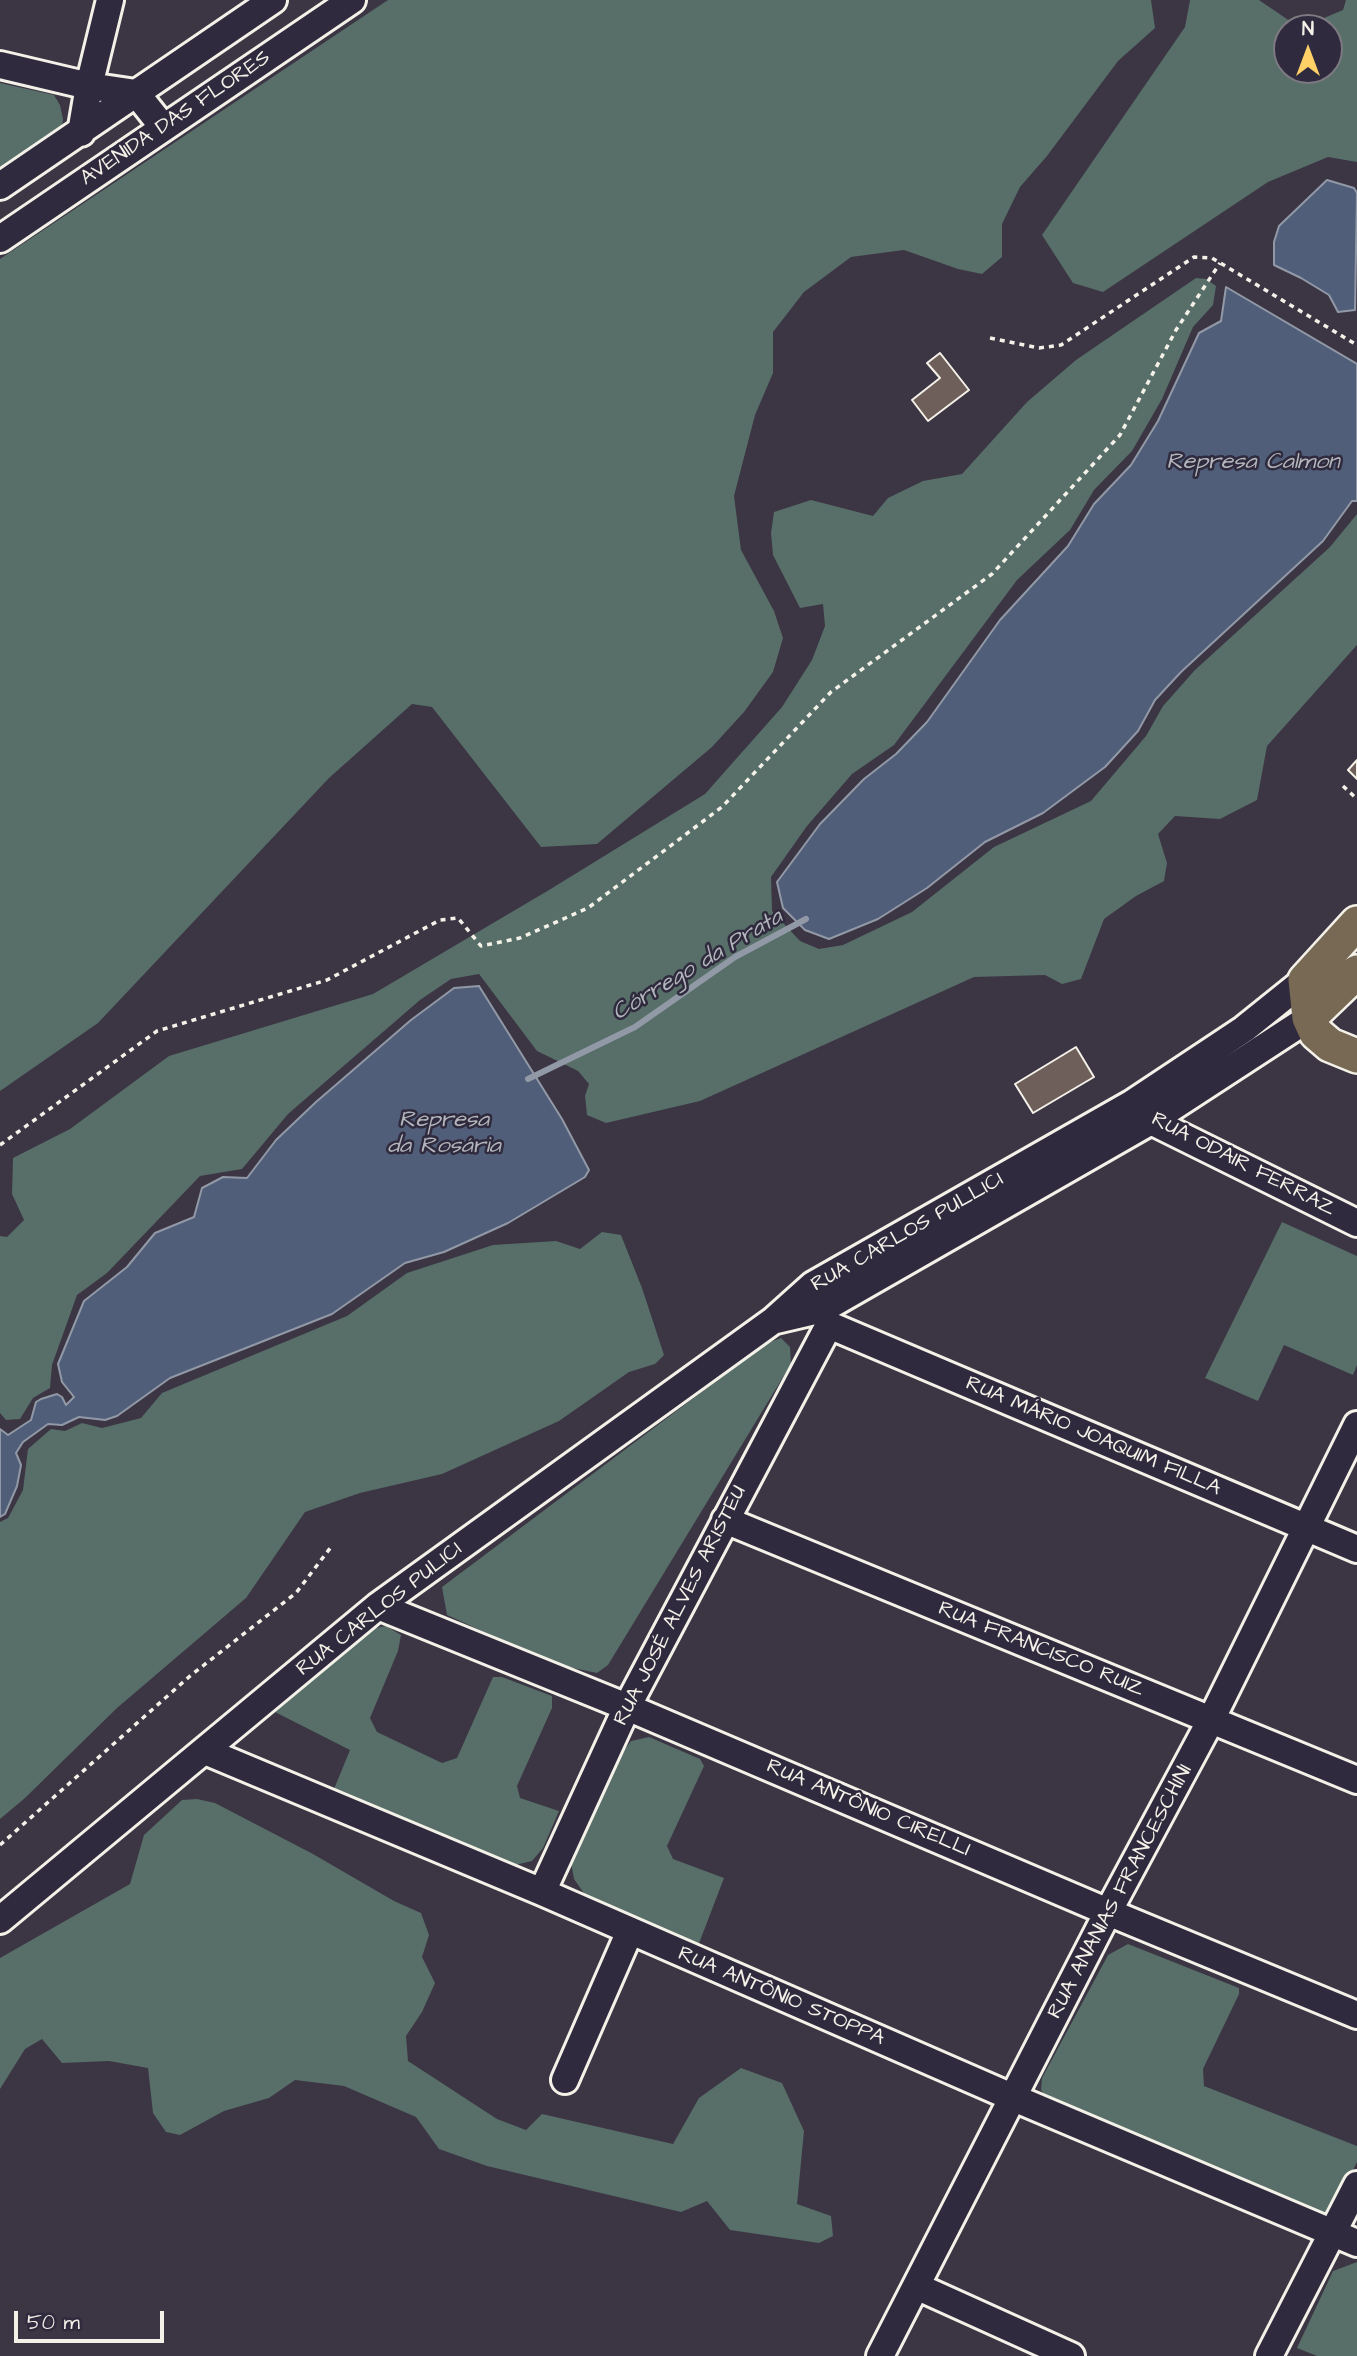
<!DOCTYPE html>
<meta charset="utf-8">
<style>
body{margin:0}
#map{position:relative;width:1357px;height:2356px;overflow:hidden;background:#3c3543;font-family:"Architects Daughter",sans-serif}
canvas{display:block}
.north{position:absolute;left:1273px;top:14px;width:70px;height:70px;box-sizing:border-box;background:#2f2a3d;border:2px solid #7e7a81;border-radius:50%;rotate:0deg;font-size:19px;font-weight:700;line-height:28px;text-align:center;color:#f4f1e8}
.north::after{content:'';display:block;margin:auto;width:24px;height:32px;background:#ffd166;clip-path:polygon(50% 0,100% 100%,50% 72%,0 100%)}
.scale{position:absolute;left:14px;top:2311px;width:150px;height:32px;box-sizing:border-box;border:4px solid #f4f1e8;border-top:0;padding-left:9px;font-size:21px;line-height:24px;white-space:nowrap;color:#f4f1e8;-webkit-text-stroke:5px #2f2a3d;paint-order:stroke}
</style>
<div id="map">
<canvas width="1357" height="2356"></canvas>
<div class="north">N</div>
<div class="scale">50 m</div>
</div>
<script>
const c = document.querySelector('canvas').getContext('2d');
c.lineJoin = 'round';
function fill(path, color) { c.fillStyle = color; c.fill(path, 'evenodd'); }
const shape = rows => new Path2D(rows.map(r => 'M' + r).join(''));
function strokePath(path, color, width, dash) { c.strokeStyle = color; c.lineWidth = width; c.lineCap = dash ? 'butt' : 'round'; c.setLineDash(dash || []); c.stroke(path); }
function drawText(font, color, halo, rows, align = 'center') {
  c.font = font + ' "Architects Daughter",sans-serif'; c.lineWidth = 5; c.setLineDash([]); c.textBaseline = 'middle'; c.strokeStyle = halo; c.fillStyle = color; for (const [text, x, y, turn = 0] of rows) {
    c.save(); c.translate(x, y); c.rotate((+turn || 0) * Math.PI / 180); c.textAlign = isNaN(turn) ? turn : align; if (halo) c.strokeText(text, 0, 0); c.fillText(text, 0, 0); c.restore();
  }
}
fill(shape([
 [388,0,1151,0,1155,28,1118,61,1047,156,1020,187,1002,224,1002,257,982,274,958,269,904,250,851,257,804,292,773,332,773,373,755,415,734,496,741,550,774,611,783,638,773,672,744,712,712,747,597,844,541,847,432,707,412,704,329,778,98,1023,0,1091,0,259],
 [1190,0,1259,0,1300,28,1343,10,1346,0,1357,0,1357,162,1328,157,1268,182,1103,292,1073,283,1042,235,1185,27],
 [1287,28,1329,28,1329,70,1287,70],
 [0,83,54,95,60,105,63,119,62,128,0,168],
 [1196,278,1206,279,1216,286,1213,305,1193,327,1162,399,1132,451,1094,490,1070,530,1017,580,894,745,852,774,807,826,771,877,772,911,800,941,819,949,843,945,912,912,994,847,1091,801,1146,736,1163,706,1195,670,1330,547,1357,514,1357,645,1267,746,1257,800,1220,819,1175,816,1158,834,1167,863,1164,881,1136,896,1104,919,1081,979,1062,984,1045,975,974,977,700,1101,606,1123,587,1115,585,1096,589,1084,578,1071,537,1051,479,974,451,979,420,1000,288,1114,242,1169,200,1176,107,1273,77,1295,52,1365,50,1388,33,1398,20,1419,6,1420,0,1413,0,1236,7,1237,24,1220,12,1194,13,1158,70,1129,169,1056,373,994,549,890,705,794,782,707,812,660,825,626,823,604,800,608,773,555,771,533,774,512,811,500,873,516,888,498,923,481,962,474,1027,402,1076,360],
 [1282,1222,1357,1256,1357,1365,1353,1375,1284,1345,1258,1401,1205,1378],
 [602,1232,621,1235,642,1288,664,1355,655,1364,629,1372,559,1421,442,1474,360,1493,305,1512,246,1598,117,1708,25,1798,0,1819,0,1522,8,1518,23,1490,28,1449,51,1429,65,1431,82,1423,102,1428,141,1418,162,1393,347,1316,407,1273,493,1245,556,1241,580,1249],
 [781,1338,790,1347,791,1364,608,1665,597,1673,554,1664,447,1615,442,1587,767,1343],
 [386,1626,401,1635,398,1651,370,1718,377,1732,442,1763,457,1758,493,1677,502,1677,552,1696,552,1708,517,1786,520,1798,559,1811,543,1848,532,1861,515,1865,334,1789,350,1750,271,1710,360,1631],
 [649,1737,700,1759,704,1766,667,1846,673,1859,724,1878,698,1946,588,1899,574,1879,571,1862,622,1753,631,1741],
 [197,1799,215,1803,313,1854,394,1901,421,1913,429,1935,422,1957,435,1983,422,2012,406,2036,408,2061,497,2119,526,2130,542,2114,673,2144,699,2098,741,2068,782,2083,804,2131,797,2204,831,2216,833,2236,819,2243,730,2230,707,2201,681,2212,487,2166,439,2149,416,2117,344,2086,295,2080,269,2098,224,2111,180,2135,166,2132,153,2113,148,2068,109,2061,62,2063,42,2039,25,2049,0,2089,0,1958,130,1884,144,1835,182,1800],
 [1128,1944,1239,1988,1239,1994,1203,2069,1204,2086,1357,2146,1357,2162,1331,2214,1323,2217,1045,2096,1041,2090,1042,2078,1108,1955],
 [1357,2262,1357,2356,1317,2356,1297,2348,1333,2271]
]), '#576e69');
const water = shape([
 [1327,180,1354,188,1357,193,1355,310,1338,312,1329,295,1301,278,1274,265,1274,242,1279,226,1327,180],
 [1226,287,1357,364,1357,501,1352,501,1323,541,1181,672,1155,700,1138,731,1105,767,1043,813,985,842,927,888,878,919,829,939,805,930,783,908,777,882,820,824,864,779,896,754,927,722,1000,620,1068,546,1094,504,1131,465,1158,421,1199,333,1221,321,1226,287],
 [479,986,562,1119,589,1170,585,1177,508,1223,444,1252,405,1263,332,1314,170,1378,117,1416,105,1420,79,1417,62,1425,48,1424,23,1442,16,1453,21,1465,17,1486,5,1514,0,1517,0,1429,8,1435,31,1420,36,1402,41,1399,57,1394,62,1397,66,1405,74,1397,62,1382,58,1364,84,1301,127,1267,155,1233,194,1217,202,1188,223,1177,247,1178,276,1140,316,1102,411,1020,454,988,479,986]
]);
fill(water, '#515e7a');
strokePath(water, '#9299a6', 2);
strokePath(shape([
 [528,1079,635,1027,735,957,806,919]
]), '#9299a6', 6);
const building = shape([
 [940,353,969,390,928,421,912,400,940,378,927,363,940,353],
 [1357,760,1357,779,1348,770,1357,760],
 [1076,1047,1094,1077,1033,1113,1015,1084,1076,1047]
]);
fill(building, '#6e5f5b');
strokePath(building, '#f4f1e8', 2);
const minor = shape([
 [0,65,89,86,136,93,163,127],
 [81,133,89,86,110,0],
 [0,186,273,0],
 [0,239,352,0],
 [1141,1112,1151,1121,1357,1223],
 [776,1320,823,1309,1151,1121,1309,1018],
 [829,1325,1357,1549],
 [725,1520,1357,1780],
 [378,1606,627,1707,1108,1912,1357,2015],
 [205,1751,542,1892,1014,2098,1357,2243],
 [542,1892,627,1707,829,1325],
 [0,1920,378,1606,774,1320,813,1285,1131,1104,1244,1029,1305,980],
 [565,2080,630,1931],
 [916,2286,1071,2356],
 [880,2356,1108,1912,1211,1720,1357,1425],
 [1269,2356,1357,2185]
]);
const major = shape([
 [1357,923,1305,980,1309,1018,1316,1033,1330,1045,1357,1056],
 [1309,1018,1357,972]
]);
strokePath(minor, '#f4f1e8', 32);
strokePath(major, '#f4f1e8', 38);
strokePath(shape([
 [990,338,1039,348,1061,345,1194,257,1212,258,1357,345],
 [1343,786,1357,799],
 [0,1145,157,1031,327,980,440,920,458,918,481,946,520,938,588,908,722,807,831,692,992,574,1120,435,1176,330,1220,263],
 [0,1845,190,1676,296,1593,331,1547]
]), '#f4f1e8', 3.5, [5, 5]);
strokePath(minor, '#2f2a3d', 26);
strokePath(major, '#776954', 33);
drawText('21px', '#f4f1e8', '#2f2a3d', [
 ["AVENIDA DAS FLORES",176,119,-34],
 ["RUA ODAIR FERRAZ",1243,1165,27],
 ["RUA CARLOS PULLICI",908,1233,-30],
 ["RUA MÁRIO JOAQUIM FILLA",1093,1437,23],
 ["RUA JOSÉ ALVES ARISTEU",681,1606,-63],
 ["RUA CARLOS PULICI",380,1610,-38],
 ["RUA FRANCISCO RUIZ",1041,1650,22],
 ["RUA ANTÔNIO CIRELLI",868,1809,23],
 ["RUA ANANIAS FRANCESCHINI",1121,1892,-62],
 ["RUA ANTÔNIO STOPPA",781,1997,23]
]);
drawText('italic 23px', '#b3b6bc', '#2f2a3d', [
 ["Represa Calmon",1253,463],
 ["Córrego da Prata",698,966,-31],
 ["Represa",444,1121],
 ["da Rosária",444,1147]
]);
</script>
